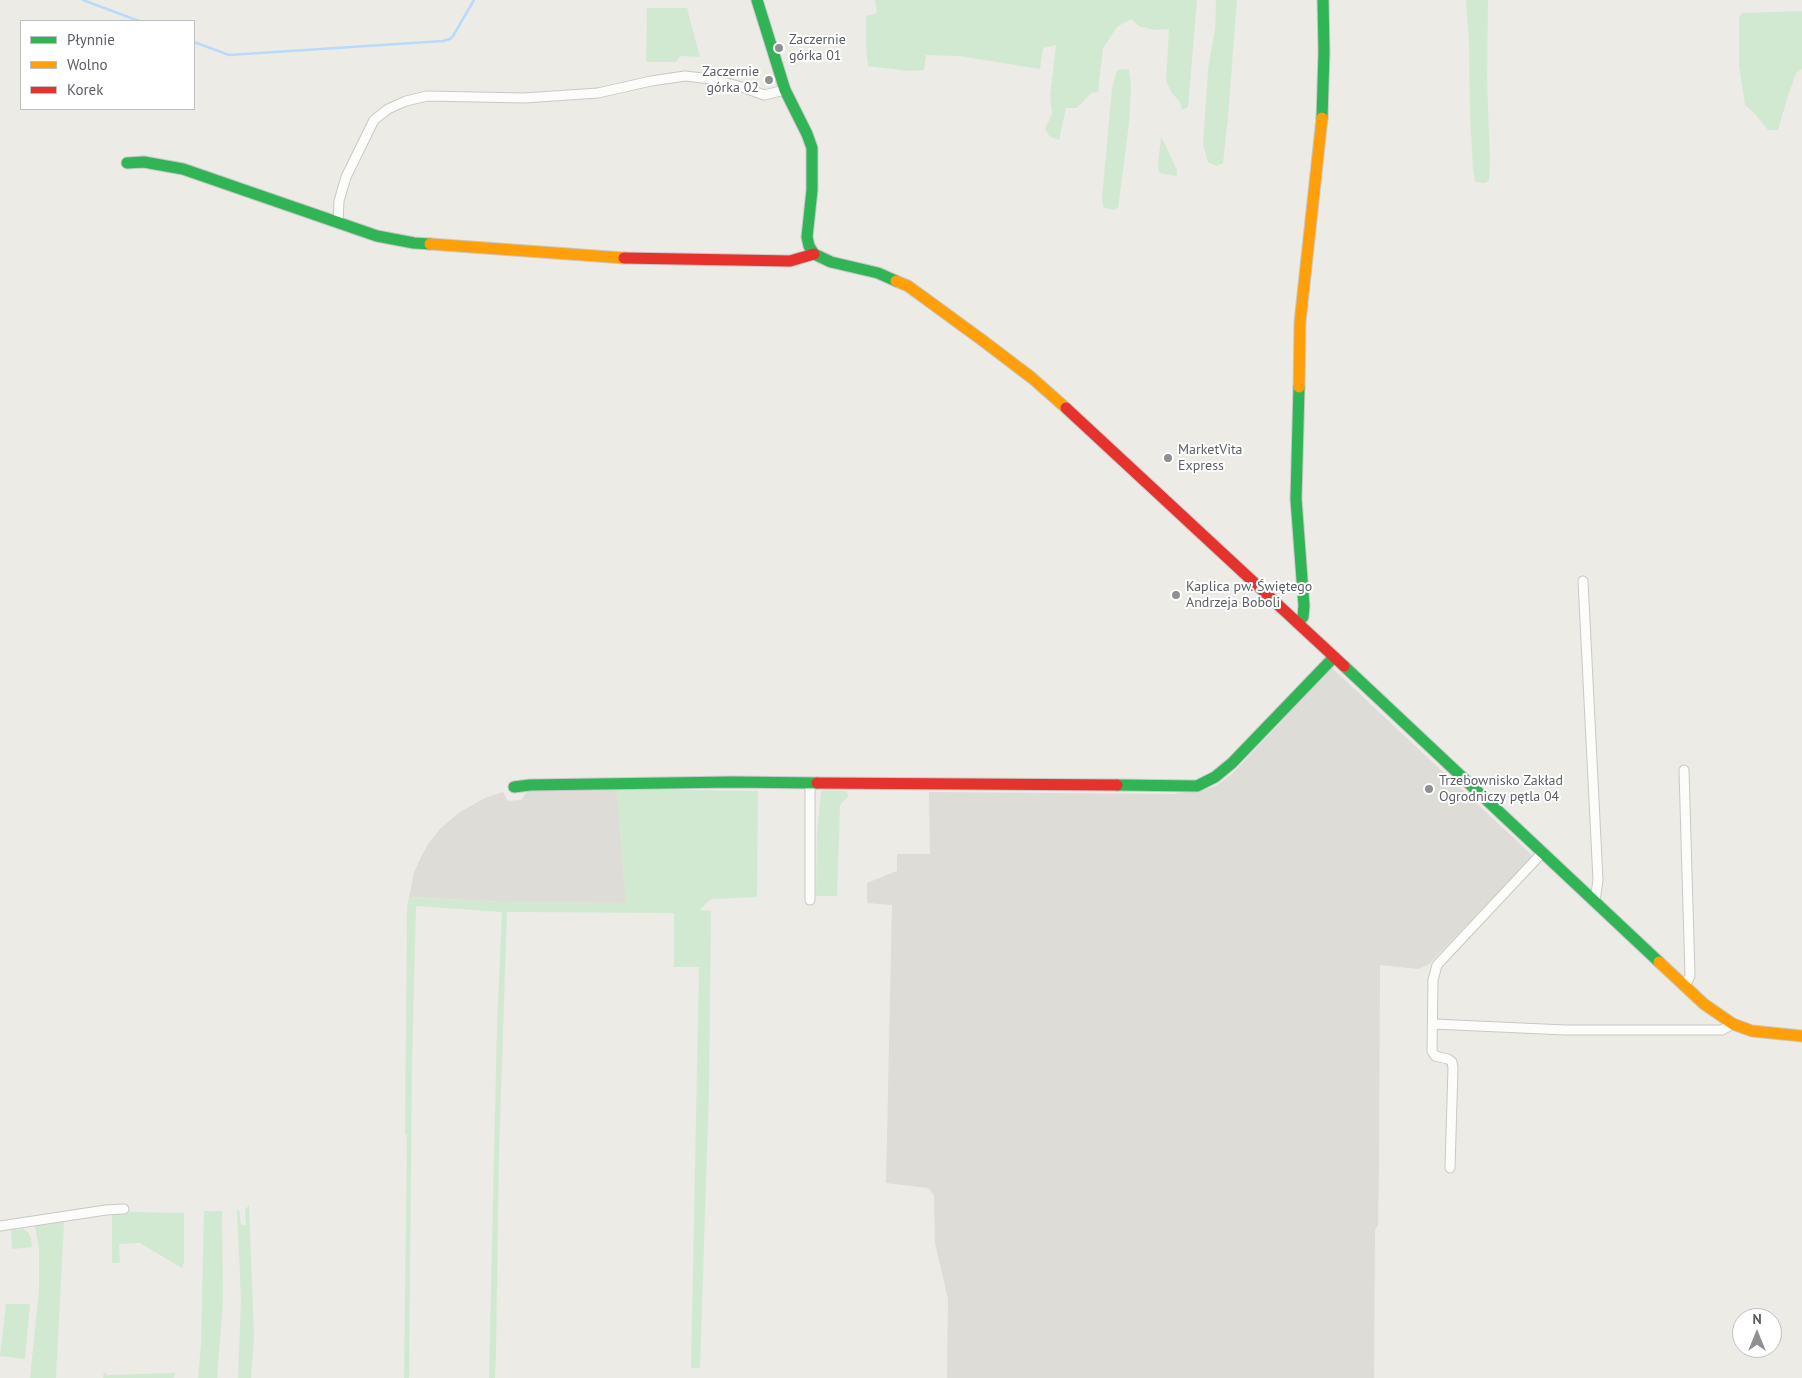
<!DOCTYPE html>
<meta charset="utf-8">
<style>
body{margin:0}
#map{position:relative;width:1802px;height:1378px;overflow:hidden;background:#ecebe6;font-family:"PT Sans",sans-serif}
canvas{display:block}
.legend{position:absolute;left:20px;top:20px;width:175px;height:90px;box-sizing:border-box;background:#fff;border:1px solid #bdbfc1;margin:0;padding:6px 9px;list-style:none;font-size:15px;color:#5b5f65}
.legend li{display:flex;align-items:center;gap:10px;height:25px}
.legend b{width:25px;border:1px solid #bdbfc1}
.north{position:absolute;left:1732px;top:1308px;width:50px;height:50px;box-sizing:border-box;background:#fff;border:1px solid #bdbfc1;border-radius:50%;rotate:0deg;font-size:14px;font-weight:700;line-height:20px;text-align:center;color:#5b5f65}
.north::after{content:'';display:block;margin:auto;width:18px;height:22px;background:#8e9092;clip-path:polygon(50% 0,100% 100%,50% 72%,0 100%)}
</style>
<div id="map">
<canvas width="1802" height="1378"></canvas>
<ul class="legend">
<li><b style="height:6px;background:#30b455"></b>Płynnie</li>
<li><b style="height:6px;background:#ff9f0a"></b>Wolno</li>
<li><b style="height:6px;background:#e5322d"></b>Korek</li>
</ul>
<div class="north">N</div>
</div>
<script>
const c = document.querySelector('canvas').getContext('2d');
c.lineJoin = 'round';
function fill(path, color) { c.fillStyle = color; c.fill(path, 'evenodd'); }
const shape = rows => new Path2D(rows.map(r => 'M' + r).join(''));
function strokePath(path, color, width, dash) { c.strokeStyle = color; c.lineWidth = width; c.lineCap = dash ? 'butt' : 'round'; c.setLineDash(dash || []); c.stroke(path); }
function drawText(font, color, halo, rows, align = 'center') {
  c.font = font + ' "PT Sans",sans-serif'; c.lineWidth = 4; c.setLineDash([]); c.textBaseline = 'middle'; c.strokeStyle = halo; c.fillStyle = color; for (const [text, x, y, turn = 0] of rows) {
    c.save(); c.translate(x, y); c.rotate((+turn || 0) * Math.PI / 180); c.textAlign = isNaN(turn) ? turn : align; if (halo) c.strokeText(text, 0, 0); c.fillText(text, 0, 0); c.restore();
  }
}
fill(shape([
 [1332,668,1533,856,1429,964,1418,969,1380,965,1379,1166,1378,1225,1375,1230,1374,1378,947,1378,948,1299,935,1243,934,1195,928,1188,886,1183,892,905,867,903,867,883,897,871,897,854,930,854,929,792,1175,794,1214,787,1232,774],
 [529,789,591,789,593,791,617,789,626,903,500,902,409,897,414,873,419,861,428,844,441,828,460,812,485,798,503,792,508,801,521,800]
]), '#dddcd7');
fill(shape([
 [875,0,1197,0,1188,107,1182,110,1180,102,1171,92,1166,81,1169,29,1154,30,1139,26,1131,19,1117,27,1103,48,1098,92,1091,93,1077,108,1066,108,1059,140,1050,137,1045,129,1052,114,1050,96,1056,45,1043,48,1040,69,959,56,926,55,924,70,910,71,868,66,866,48,866,16,877,13],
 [1216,0,1237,0,1228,117,1223,163,1217,166,1208,162,1203,145,1208,69,1215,29],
 [1466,0,1488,0,1487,79,1490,158,1489,181,1484,183,1475,182,1473,168,1470,116,1469,41],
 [647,8,687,8,700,57,680,56,676,62,646,62],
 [1802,11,1802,69,1796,73,1787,99,1778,130,1768,130,1756,115,1745,105,1739,66,1739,17,1742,13],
 [1129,69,1131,87,1129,124,1118,208,1113,210,1103,207,1102,197,1112,89,1117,70],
 [1161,136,1177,170,1177,176,1159,173,1158,165],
 [617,789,758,791,757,897,711,899,699,910,711,911,709,1090,700,1368,691,1368,699,967,674,967,674,913,507,912,499,1152,496,1355,495,1378,489,1378,497,1024,502,912,416,906,412,1063,409,1378,404,1378,407,1136,405,1134,407,907,409,897,500,902,626,903],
 [821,791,845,791,849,795,840,805,837,896,816,896,817,833],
 [249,1205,254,1335,251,1378,238,1378,241,1301,237,1210,239,1210,241,1225,246,1225,245,1210],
 [204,1211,222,1211,223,1301,217,1378,198,1378,201,1343],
 [131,1212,184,1213,184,1262,182,1268,140,1243,119,1244,120,1263,112,1263,112,1215],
 [64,1221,56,1378,30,1378,39,1290,39,1248,35,1226],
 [23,1229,28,1232,31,1239,32,1247,12,1249,11,1230],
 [6,1304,30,1304,25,1359,0,1356],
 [104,1372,107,1375,175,1373,174,1378,103,1378]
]), '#d2e9d1');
strokePath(shape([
 [83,0,139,21],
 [194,42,229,55,443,41,450,39,453,36,474,0]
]), '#b9daf8', 2.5);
const street = shape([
 [338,223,339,201,346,177,374,120,388,109,406,101,427,96,524,98,598,93,651,81,685,76,711,79,742,87,764,95,785,90],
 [1583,581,1598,880,1595,901],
 [1684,770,1690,976,1685,986],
 [810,783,810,900],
 [1433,1024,1565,1030,1722,1030,1733,1024],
 [1450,1168,1453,1068,1452,1062,1448,1059,1435,1056,1432,1051,1433,980,1437,965,1543,852],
 [0,1226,106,1210,124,1209]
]);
const fast = shape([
 [757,0,785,90,807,134,812,148,812,190,807,237,809,246,814,254,831,262,878,273,896,281],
 [1322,118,1324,52,1323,0],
 [127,163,144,162,183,169,377,236,414,243,430,244],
 [1298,623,1303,617,1304,606,1296,499,1299,387],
 [1344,666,1659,962],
 [1117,785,1197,786,1215,777,1232,763,1334,657],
 [514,787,530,785,733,782,817,783]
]);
const slow = shape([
 [430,244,624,258],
 [896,281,908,286,982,340,1032,378,1066,408],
 [1299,387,1300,322,1322,118],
 [1659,962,1704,1004,1733,1024,1752,1031,1802,1036]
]);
const jam = shape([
 [624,258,790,261,814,254],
 [1066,408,1344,666],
 [817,783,1117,785]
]);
strokePath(street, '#c8c8c7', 11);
strokePath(fast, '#c8c9c8', 13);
strokePath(slow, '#c8c9c8', 13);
strokePath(jam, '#c8c9c8', 13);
strokePath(street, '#fcfcfb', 9);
strokePath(fast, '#30b455', 11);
strokePath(slow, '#ff9f0a', 11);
strokePath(jam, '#e5322d', 11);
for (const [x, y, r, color] of [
 [779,48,5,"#8e9092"],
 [769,80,5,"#8e9092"],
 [1168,458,5,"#8e9092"],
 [1176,595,5,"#8e9092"],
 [1429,789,5,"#8e9092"]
]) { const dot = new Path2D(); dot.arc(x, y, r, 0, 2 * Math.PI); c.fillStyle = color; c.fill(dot); strokePath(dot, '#fff', 2); }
drawText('14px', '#5b5f65', '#fff', [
 ["Zaczernie",789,40],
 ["górka 01",789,56],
 ["Zaczernie",759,72,"right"],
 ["górka 02",759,88,"right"],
 ["MarketVita",1178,450],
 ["Express",1178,466],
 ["Kaplica pw. Świętego",1186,587],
 ["Andrzeja Boboli",1186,603],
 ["Trzebownisko Zakład",1439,781],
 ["Ogrodniczy pętla 04",1439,797]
], 'left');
</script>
